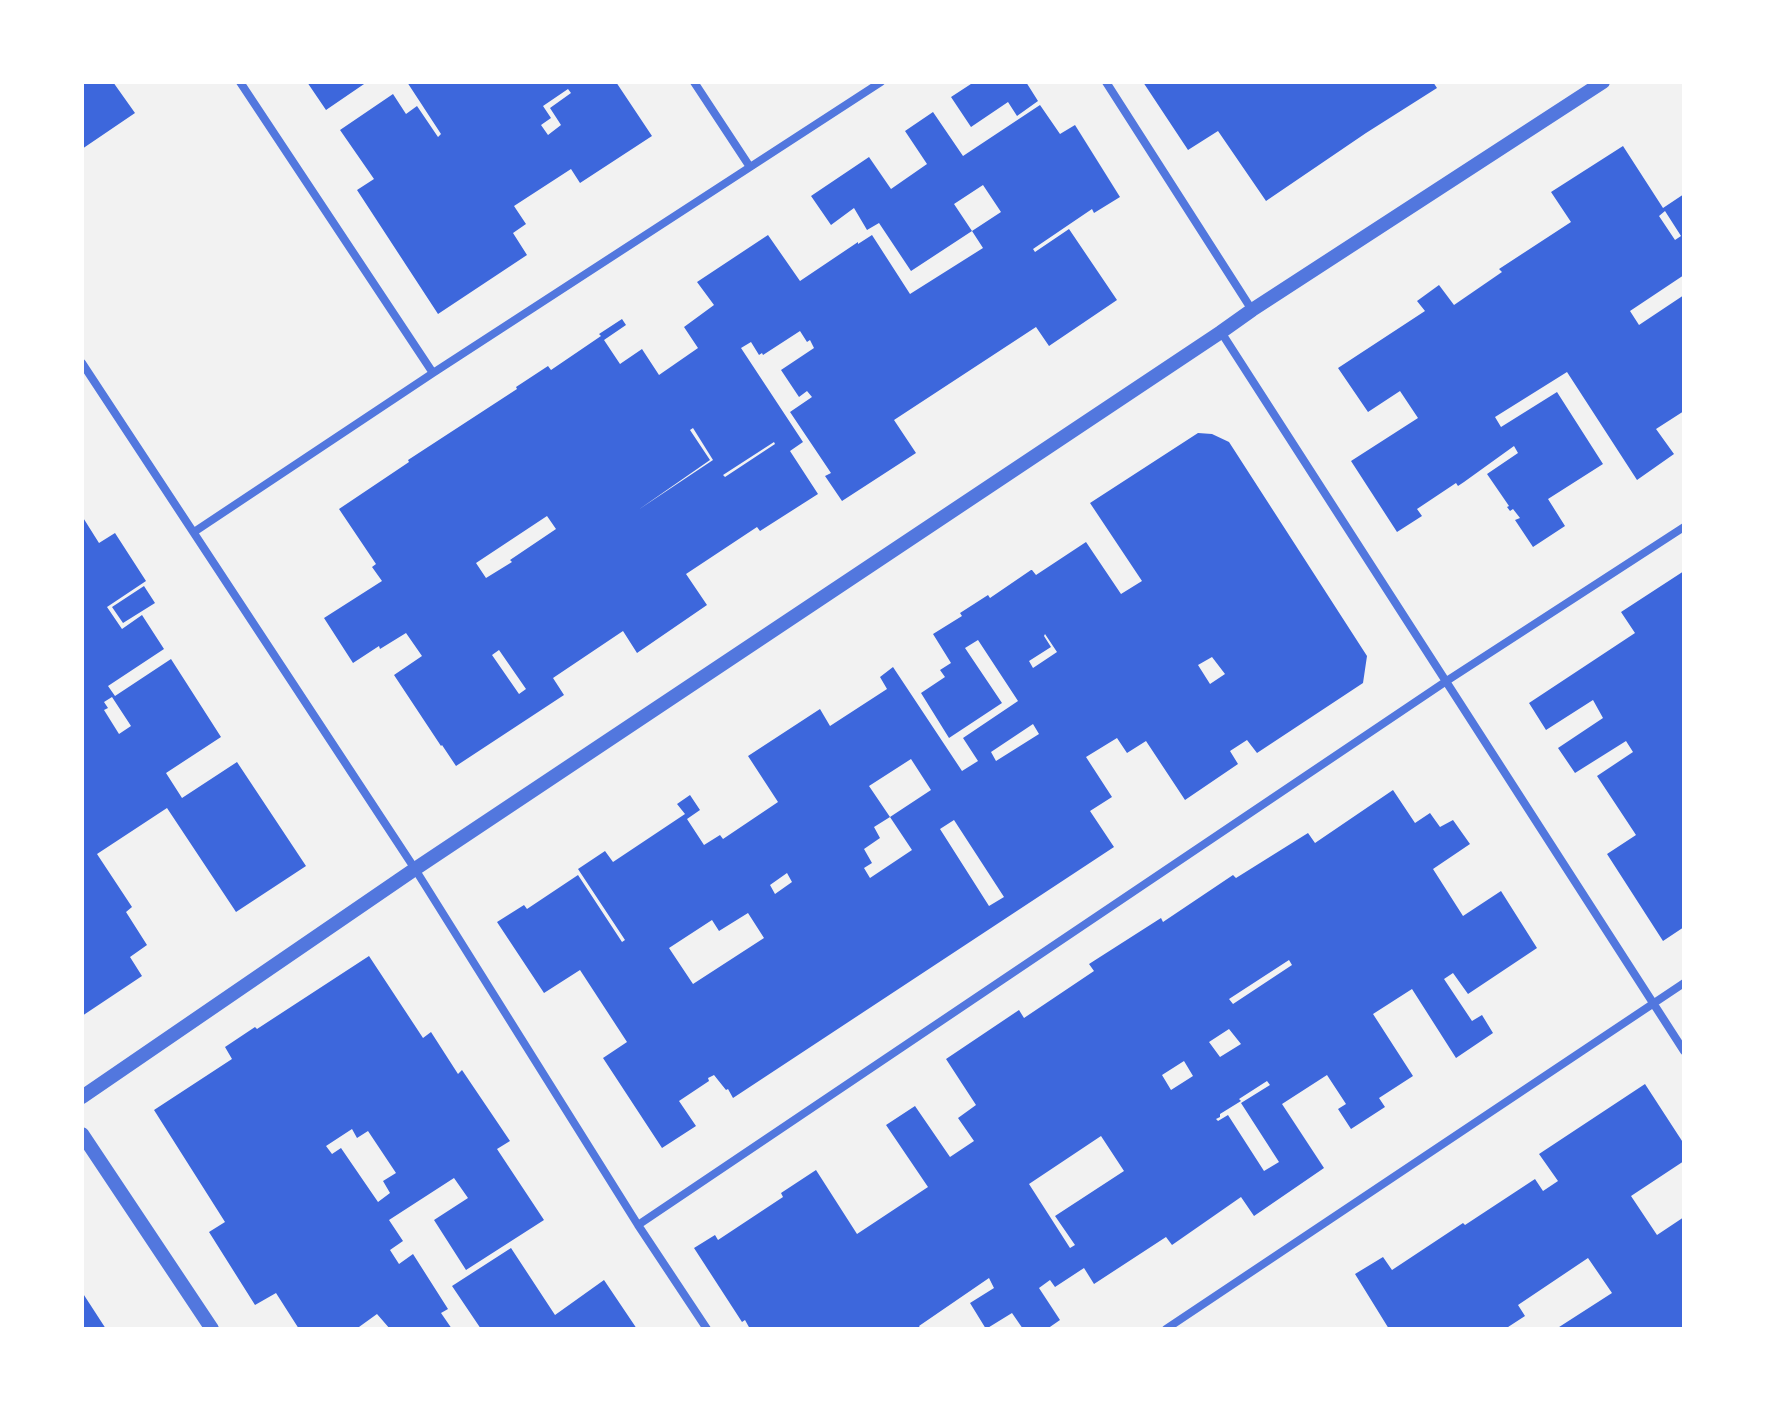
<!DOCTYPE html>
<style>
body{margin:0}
#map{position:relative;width:1766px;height:1411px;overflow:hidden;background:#f2f2f2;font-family:Barlow,sans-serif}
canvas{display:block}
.frame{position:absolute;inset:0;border:84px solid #fff;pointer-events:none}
</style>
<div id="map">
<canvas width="1766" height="1411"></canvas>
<div class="frame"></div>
</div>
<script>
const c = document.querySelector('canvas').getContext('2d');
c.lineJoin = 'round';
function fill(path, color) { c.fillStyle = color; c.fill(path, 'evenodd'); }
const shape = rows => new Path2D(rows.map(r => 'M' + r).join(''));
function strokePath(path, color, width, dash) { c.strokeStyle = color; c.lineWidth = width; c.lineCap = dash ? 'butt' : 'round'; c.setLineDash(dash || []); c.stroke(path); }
fill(shape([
 [82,82,113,82,135,113,82,149],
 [307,82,367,82,326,110],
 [407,82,616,82,652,136,580,183,571,169,514,206,526,224,513,233,527,255,438,314,357,190,374,179,340,130,393,94,406,114,417,106,438,137,441,134],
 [568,89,571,93,550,108,561,125,548,135,541,125,551,118,543,106],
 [974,82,1026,82,1038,101,1017,116,1008,102,971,127,951,97],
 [1143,82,1433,82,1437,88,1366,133,1266,201,1218,131,1188,150],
 [1040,105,1060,134,1075,125,1120,197,1094,213,1092,209,1033,249,1035,252,1069,229,1117,300,1049,346,1036,327,894,420,916,453,842,501,825,476,831,473,790,412,812,397,807,391,799,397,781,370,814,348,810,340,807,342,800,331,763,355,762,353,759,355,751,342,741,348,803,442,790,451,818,494,760,531,757,527,686,574,707,605,637,653,623,631,553,678,564,695,456,766,442,745,441,746,394,675,422,656,406,633,380,649,379,646,353,663,324,618,382,581,372,567,376,564,339,509,409,462,408,460,517,389,516,387,548,366,551,370,601,336,599,334,622,319,626,325,604,340,620,364,642,349,659,375,698,348,684,327,714,305,697,282,768,235,800,281,858,242,858,244,872,235,910,294,983,248,972,231,911,271,879,223,867,230,854,208,831,225,811,196,869,157,891,189,927,164,905,131,933,112,963,156],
 [983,185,1001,212,972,231,954,204],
 [693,428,713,460,638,510,710,460,690,430],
 [774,442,775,444,725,477,723,475],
 [547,516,556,529,510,560,512,562,486,578,476,563],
 [499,650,526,689,519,694,492,655],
 [1623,146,1663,208,1684,194,1684,275,1630,311,1639,325,1684,295,1684,411,1656,429,1674,454,1637,480,1567,372,1495,417,1501,427,1557,392,1603,464,1548,499,1565,526,1533,547,1515,520,1520,518,1513,509,1510,511,1507,507,1509,506,1487,474,1518,453,1514,446,1464,482,1458,486,1456,483,1417,509,1422,516,1397,532,1351,461,1418,418,1400,391,1368,412,1338,368,1425,311,1417,301,1439,285,1454,305,1502,272,1499,269,1571,222,1551,192],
 [1665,211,1681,236,1675,240,1659,216],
 [1198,433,1212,434,1229,442,1367,656,1363,683,1257,753,1247,740,1230,751,1238,764,1185,800,1146,741,1127,753,1117,738,1086,757,1112,797,1090,811,1114,847,733,1098,728,1089,726,1090,714,1075,708,1078,709,1081,679,1101,696,1126,662,1148,603,1058,627,1042,580,970,544,993,497,922,524,905,527,909,578,875,622,942,625,940,578,869,605,851,613,862,685,814,677,804,690,795,700,810,687,819,704,845,720,835,723,839,778,802,748,756,820,709,830,726,887,689,880,677,893,667,962,771,978,761,963,738,1018,701,978,640,965,648,1002,703,949,738,921,693,945,677,940,670,951,663,933,634,962,616,960,613,988,595,990,598,1031,570,1032,570,1036,575,1086,542,1121,594,1142,581,1090,503],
 [1045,634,1057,652,1033,668,1029,661,1051,647,1044,636],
 [1212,657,1225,674,1210,684,1198,665],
 [1033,724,1039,734,996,761,991,752],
 [911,759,931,790,890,817,912,850,870,878,864,868,872,863,864,849,880,838,874,827,890,817,869,786],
 [954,820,1004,897,989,906,940,829],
 [787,873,792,882,775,894,770,885],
 [748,913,764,938,693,984,669,948,712,920,719,931],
 [82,516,99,543,115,533,146,581,107,607,122,629,142,615,164,649,108,686,115,696,171,659,221,737,166,773,182,798,237,762,306,866,236,912,167,808,97,854,132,907,126,912,147,945,130,957,142,976,82,1016],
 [112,697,131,726,119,734,104,710,108,708,104,702],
 [1684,571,1684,927,1663,941,1607,854,1636,835,1597,776,1633,752,1626,741,1575,773,1558,748,1603,718,1593,700,1546,730,1529,703,1635,633,1621,612],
 [144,586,155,603,123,623,112,607],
 [1393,790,1415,823,1430,813,1440,827,1453,820,1470,844,1433,869,1463,916,1501,891,1537,948,1468,994,1453,973,1444,979,1472,1021,1482,1015,1493,1033,1456,1058,1412,989,1373,1014,1413,1076,1379,1098,1385,1107,1351,1129,1338,1109,1346,1104,1327,1075,1282,1104,1324,1168,1254,1216,1241,1197,1172,1245,1166,1237,1094,1284,1084,1268,1055,1287,1050,1280,1039,1288,1060,1320,1047,1329,1023,1329,1012,1313,986,1329,970,1303,994,1288,989,1278,919,1326,921,1329,750,1329,745,1320,742,1322,694,1248,715,1235,718,1240,783,1197,781,1193,816,1170,857,1234,928,1187,886,1125,915,1106,950,1157,974,1141,958,1118,976,1105,946,1059,1019,1010,1024,1018,1094,971,1089,964,1161,918,1163,922,1233,875,1236,878,1308,833,1315,843],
 [1289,960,1292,965,1233,1004,1229,999],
 [1229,1029,1241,1044,1220,1057,1209,1042],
 [1184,1061,1193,1076,1171,1090,1162,1075],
 [1267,1081,1270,1085,1241,1103,1279,1162,1264,1171,1228,1115,1218,1121,1216,1119,1220,1117,1220,1114,1241,1101,1239,1099],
 [1101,1136,1124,1171,1055,1216,1075,1245,1070,1248,1029,1184],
 [369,956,423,1038,431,1032,458,1074,462,1070,510,1141,497,1149,544,1220,466,1270,434,1220,468,1198,454,1178,389,1220,403,1241,390,1250,399,1264,413,1254,448,1309,441,1313,452,1329,390,1329,377,1314,359,1327,361,1329,299,1329,276,1293,255,1305,209,1232,225,1222,154,1110,232,1059,225,1047,255,1027,257,1029],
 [352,1129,357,1138,368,1131,396,1173,383,1181,390,1193,378,1202,341,1148,332,1154,326,1146],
 [1645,1084,1684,1144,1684,1161,1631,1196,1657,1235,1684,1217,1684,1329,1556,1329,1612,1293,1588,1258,1518,1305,1525,1316,1505,1329,1389,1329,1355,1274,1383,1257,1392,1270,1463,1223,1465,1225,1535,1179,1543,1191,1558,1181,1539,1154],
 [511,1248,555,1315,604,1280,637,1329,481,1329,452,1286],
 [82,1292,95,1312,106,1329,82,1329]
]), '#3d67dc');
strokePath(shape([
 [240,82,433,373],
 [694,82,750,167],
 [1106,82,1252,310],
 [1221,332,1684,1051],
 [82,363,415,869,638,1225,707,1329],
 [194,532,433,373,881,82],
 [638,1225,1445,682,1684,527],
 [1166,1329,1684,983]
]), '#5277de', 8);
strokePath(shape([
 [82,1097,415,869,1221,332,1252,310,1603,82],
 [82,1134,212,1329]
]), '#5277de', 14);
</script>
